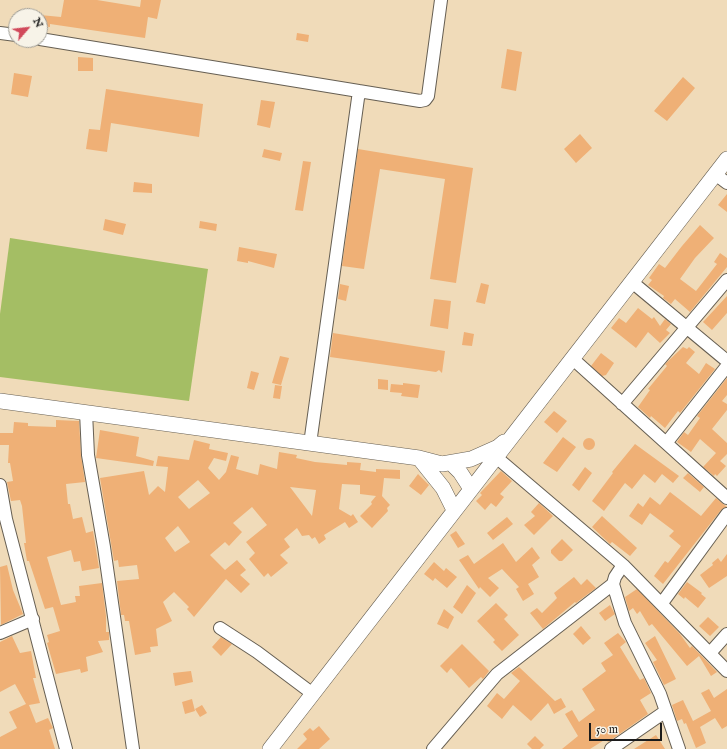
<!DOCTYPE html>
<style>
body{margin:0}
#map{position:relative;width:727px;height:749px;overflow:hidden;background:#f0dbb9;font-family:"IM FELL English",serif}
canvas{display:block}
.north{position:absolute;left:8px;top:8px;width:40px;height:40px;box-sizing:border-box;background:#f7f3e8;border:1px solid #9f9d96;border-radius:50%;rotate:62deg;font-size:11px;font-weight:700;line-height:16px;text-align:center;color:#1c1c1c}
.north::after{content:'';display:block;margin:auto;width:14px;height:18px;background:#d1495b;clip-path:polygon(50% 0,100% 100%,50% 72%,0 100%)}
.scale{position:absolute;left:589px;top:723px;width:73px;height:18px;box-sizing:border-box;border:2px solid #1c1c1c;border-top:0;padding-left:5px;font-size:12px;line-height:14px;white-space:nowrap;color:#1c1c1c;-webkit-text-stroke:3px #f7f3e8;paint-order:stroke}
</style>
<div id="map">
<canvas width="727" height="749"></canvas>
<div class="north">N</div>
<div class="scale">50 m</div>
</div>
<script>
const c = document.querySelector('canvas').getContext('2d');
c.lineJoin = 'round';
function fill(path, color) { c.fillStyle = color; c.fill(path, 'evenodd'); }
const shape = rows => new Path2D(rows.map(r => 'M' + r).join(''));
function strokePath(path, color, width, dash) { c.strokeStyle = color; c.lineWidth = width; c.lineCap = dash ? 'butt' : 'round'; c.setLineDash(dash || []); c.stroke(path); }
fill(shape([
 [10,238,208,269,189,401,0,377,0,314]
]), '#a4be64');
fill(shape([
 [64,0,97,0,140,7,141,0,161,0,157,19,148,17,145,38,50,24,50,27,40,26,40,15,61,17],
 [297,33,309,35,308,42,296,40],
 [507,49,522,52,516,91,501,88],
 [78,57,93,58,93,71,78,71],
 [14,73,32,76,28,97,11,94],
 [683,77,695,88,667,121,654,111],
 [106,89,203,104,199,137,111,123,107,152,86,149,89,129,100,130],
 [261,100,275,102,270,128,257,125],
 [580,134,592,148,576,163,564,149],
 [264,149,282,153,280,161,262,157],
 [358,149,473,168,456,283,430,279,445,179,380,169,364,269,342,266],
 [303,161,311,162,303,211,295,210],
 [134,182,152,184,152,193,133,192],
 [727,194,727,212,718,205],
 [105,219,126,224,123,235,103,230],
 [200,221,217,224,216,231,199,228],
 [700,225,714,238,695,258,680,279,696,291,717,264,714,262,720,253,727,258,727,267,690,312,675,299,671,304,663,298,664,296,648,285,652,280,649,278,659,264,665,268,682,246],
 [239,247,277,254,274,268,248,261,248,263,237,261],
 [481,283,489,285,485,304,476,302],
 [340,284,349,286,346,301,338,299],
 [727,296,727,313,712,330,703,322],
 [434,299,451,301,448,329,430,326],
 [638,308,652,319,654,317,660,326,665,319,671,324,666,330,670,333,660,343,648,332,636,348,611,328,619,318,626,323],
 [464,332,474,334,472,346,462,345],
 [333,333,445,351,442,373,439,370,436,372,330,357],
 [683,347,687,349,689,347,695,352,686,363,699,374,706,363,715,369,680,413,678,411,665,428,651,416,650,418,638,407,650,390,648,389,667,366,665,364],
 [601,353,614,363,606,375,602,376,591,366],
 [280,356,289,358,281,385,272,383],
 [251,371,259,373,254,390,247,388],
 [727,378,727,395,722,401,727,404,727,410,712,429,727,443,727,454,720,461,726,466,717,476,715,474,714,476,703,467,716,453,700,439,691,452,677,442,684,432,688,435,700,418,697,416],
 [378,379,388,380,388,390,378,389],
 [403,383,420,385,418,398,401,396,402,393,390,392,391,384,403,385],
 [275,385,282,386,280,399,273,398],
 [554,411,567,421,557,433,544,422],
 [56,420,79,421,81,455,85,482,66,484,68,504,70,504,73,519,82,517,86,533,93,531,99,568,82,571,80,561,74,562,71,550,47,557,61,605,76,602,75,596,80,596,79,586,102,583,106,616,106,632,109,632,109,640,98,641,103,652,86,657,88,671,81,673,80,669,56,674,47,643,49,642,47,635,60,631,53,607,45,609,29,561,27,561,24,543,26,543,22,506,20,500,11,501,7,482,13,481,10,463,8,463,9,445,0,445,0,433,13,433,14,422,28,423,28,426,56,427],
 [100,430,139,437,136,456,154,461,153,466,96,458],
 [563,437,576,447,557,472,543,463],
 '583 444a6 6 0 1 1 12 0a6 6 0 1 1-12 0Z',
 [194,440,210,444,209,449,228,453,226,461,214,458,208,468,219,480,226,472,231,455,239,457,236,469,258,475,260,464,277,469,279,452,297,455,296,458,315,462,347,465,347,462,361,463,360,470,376,472,376,469,400,470,400,479,384,478,382,496,390,505,387,508,388,511,372,528,360,516,372,504,371,502,376,496,360,494,360,485,342,484,339,509,351,516,353,514,358,522,349,528,345,522,324,535,326,539,319,544,315,537,312,539,309,535,302,536,297,528,284,539,290,547,280,555,288,563,271,577,268,573,264,577,249,559,255,553,246,542,267,525,252,507,233,523,242,532,229,546,225,542,210,555,225,570,237,560,246,570,240,575,250,584,241,593,226,579,194,617,187,609,189,607,174,592,163,602,172,621,156,629,158,646,150,647,151,652,135,655,129,621,125,621,124,615,121,615,117,581,139,579,137,565,119,567,118,560,114,561,100,478,144,471,149,495,158,486,165,492,168,467,156,466,158,456,189,460],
 [198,480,210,493,189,509,178,497],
 [290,487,316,490,312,516],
 [178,526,190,542,175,552,165,538],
 [635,444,679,476,673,483,662,474,655,483,644,474,632,489,625,483,604,511,592,501,613,473,612,472],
 [585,467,592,473,579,491,572,485],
 [501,471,512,481,500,494,504,497,496,507,491,503,485,510,476,501,482,495,480,493],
 [688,473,704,487,700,492,683,478],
 [418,474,429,485,421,495,409,486],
 [670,492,701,516,716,498,727,507,721,510,663,584,654,576,665,561,668,563,681,546,669,536,674,531,650,513,642,525,629,516,638,503,643,507,650,497,660,505],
 [539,503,553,516,534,535,524,525,535,516,531,512],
 [602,516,637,548,630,556,612,542,610,544,592,527],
 [507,517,513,524,493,540,487,533],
 [456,531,465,544,458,548,450,535],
 [562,539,573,550,562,561,559,561,551,553,551,550],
 [503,543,516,562,532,547,540,558,532,565,539,577,528,584,534,594,523,601,516,589,519,587,502,569,488,578,499,588,490,597,480,587,479,589,459,560,468,555,474,564],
 [727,554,727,576,709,588,700,575,713,565,712,563,718,558,721,562],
 [434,562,444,571,446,568,457,577,447,588,435,578,433,581,424,574],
 [7,565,13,590,23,614,1,625,0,567],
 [574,577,581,585,587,579,596,588,576,603,575,602,543,629,530,613,537,608,542,613,557,598,554,593],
 [687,582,702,593,701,594,706,598,698,608,685,597,684,599,678,594],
 [467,585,476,593,462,614,453,607],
 [637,589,680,634,690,648,692,646,717,672,711,676,699,656,687,666,652,624,649,626,640,611,637,614,633,608,629,611,625,597],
 [496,603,508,615,504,619,519,635,502,651,493,642,495,640,477,621],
 [610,605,615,614,605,621,599,613],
 [444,609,454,617,448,629,437,624],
 [708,617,719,627,710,636,699,626],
 [581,626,591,638,583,645,573,634],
 [618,633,626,642,620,647,640,680,644,678,651,693,640,700,648,714,608,742,606,739,590,749,562,749,578,736,565,714,572,710,579,722,595,710,582,689,606,671,601,663,613,655,604,643],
 [12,636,20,653,31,651,36,678,33,678,40,703,29,705,36,723,48,718,53,728,49,730,55,749,0,749,0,737,17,728,9,712,26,704,15,684,0,692,0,642],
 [655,636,676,679,664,685,653,662,657,660,645,643],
 [221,637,232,644,221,656,212,647],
 [462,644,489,671,483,679,481,677,469,688,451,668,447,673,440,666],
 [519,667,555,701,561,698,566,707,554,714,548,703,531,721,513,705,502,719,487,706,497,693,504,699,520,681,511,673],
 [191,671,193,682,175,686,173,673],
 [709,689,714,698,727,689,727,726,722,729,715,718,700,727,706,743,696,748,686,723,684,724,682,719,677,721,672,705,683,700,693,721,711,711,701,693],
 [192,699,195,711,185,714,182,702],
 [202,705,207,713,200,717,195,709],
 [319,726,330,739,319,749,297,749,307,739,303,734,310,728,313,731],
 [656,735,665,749,634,749],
 [535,736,544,745,540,749,532,749,527,744]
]), '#efb076');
const minor = shape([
 [0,33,16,35],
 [40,39,420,101,425,100,428,96,441,0],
 [715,174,727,183],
 [632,282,727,361],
 [573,359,727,498],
 [622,404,727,280],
 [86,412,88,455,104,547,133,749],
 [667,442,727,366],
 [310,444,359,91],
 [496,457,623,565,727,671],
 [0,485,6,519,66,749],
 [623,565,615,577,613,584,625,623,660,694,679,749],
 [662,603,727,514],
 [220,628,257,652,313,694],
 [0,633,33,619],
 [710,653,727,634],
 [433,749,497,674,613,584],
 [611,749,666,711]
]);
const tertiary = shape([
 [0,401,419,458,442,464,471,459,498,447,504,442],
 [419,458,443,488,454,510],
 [452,464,460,472,471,489],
 [270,749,727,159]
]);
strokePath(minor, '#665f53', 14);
strokePath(tertiary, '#665f53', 16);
strokePath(minor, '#fff', 12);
strokePath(tertiary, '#fff', 15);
</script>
